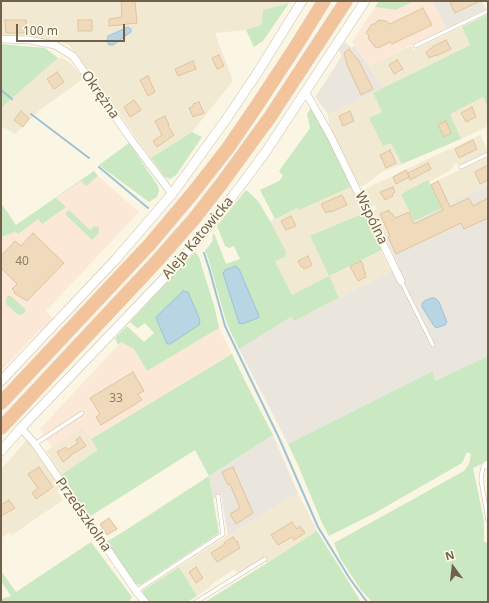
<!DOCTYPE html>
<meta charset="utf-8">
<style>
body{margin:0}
#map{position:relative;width:489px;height:603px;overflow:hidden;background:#fbf6e3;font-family:"Noto Sans",sans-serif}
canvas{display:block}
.frame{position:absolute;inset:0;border:2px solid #71604a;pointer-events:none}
.north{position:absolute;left:433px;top:547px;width:40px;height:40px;-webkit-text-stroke:3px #fefae9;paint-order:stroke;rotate:345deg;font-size:11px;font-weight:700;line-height:16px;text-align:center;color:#71604a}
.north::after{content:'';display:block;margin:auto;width:14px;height:18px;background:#71604a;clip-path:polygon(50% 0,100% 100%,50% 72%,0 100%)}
.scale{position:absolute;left:16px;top:24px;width:109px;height:18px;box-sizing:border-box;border:2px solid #71604a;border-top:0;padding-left:5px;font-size:12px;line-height:14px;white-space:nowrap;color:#71604a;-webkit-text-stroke:3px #fefae9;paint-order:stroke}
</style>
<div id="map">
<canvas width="489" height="603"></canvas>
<div class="frame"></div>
<div class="north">N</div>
<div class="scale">100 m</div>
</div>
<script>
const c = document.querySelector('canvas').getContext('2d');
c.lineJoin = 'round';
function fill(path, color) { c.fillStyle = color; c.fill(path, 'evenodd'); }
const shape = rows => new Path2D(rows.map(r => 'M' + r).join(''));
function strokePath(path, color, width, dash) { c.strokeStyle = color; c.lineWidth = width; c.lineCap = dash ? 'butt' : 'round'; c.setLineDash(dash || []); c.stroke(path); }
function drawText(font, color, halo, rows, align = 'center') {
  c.font = font + ' "Noto Sans",sans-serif'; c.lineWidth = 3.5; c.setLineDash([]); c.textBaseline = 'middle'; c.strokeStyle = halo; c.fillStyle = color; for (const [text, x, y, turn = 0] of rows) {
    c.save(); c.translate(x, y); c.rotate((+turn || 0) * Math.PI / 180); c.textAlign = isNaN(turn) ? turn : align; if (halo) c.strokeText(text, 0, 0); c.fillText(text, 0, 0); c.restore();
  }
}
fill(shape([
 [1,1,290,1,289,3,263,10,261,25,246,30,215,33,233,81,192,132,151,158,69,45,55,40,1,37],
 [462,27,471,44,384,88,369,66,411,46,413,50],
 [58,58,63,58,71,64,84,78,40,110,15,134,1,126,1,108],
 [373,93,382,112,369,118,383,146,391,142,402,164,382,172,362,187,357,185,333,136,329,124,328,114],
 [483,97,488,108,488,126,461,139,449,114],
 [480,135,488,151,460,165,455,163,451,170,429,182,428,181,401,194,414,221,382,236,371,212,377,209,374,205,370,207,361,191,449,149,449,150],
 [488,157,488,185,442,208,430,184],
 [353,186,366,212,310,236,329,276,381,251,391,271,339,298,329,277,292,295,275,261,270,221,297,208,299,210],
 [83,427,99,450,61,475,46,451],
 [27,440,61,488,57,491,63,500,12,535,10,532,1,538,1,469],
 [298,493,317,531,267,563,263,558,238,574,234,569,212,584,210,587,197,596,179,567,228,535]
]), '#f2e9d2');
fill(shape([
 [414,1,433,1,446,28,369,66,352,42,375,7,396,10],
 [94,171,98,176,139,212,46,311,53,319,31,339,1,371,1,236],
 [219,328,232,354,91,439,83,427,52,447,40,429,121,342,134,349,147,371]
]), '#fbe8d7');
fill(shape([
 [433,1,482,1,486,9,446,28],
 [345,42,352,48,354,45,384,88,328,114,315,97,335,67,342,55,339,50],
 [488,185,488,356,435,381,433,371,288,444,239,349,291,317,294,321,399,267,384,235],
 [273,435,298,493,228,535,221,495,213,499,209,476]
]), '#eae6dd');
fill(shape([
 [379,1,414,1,396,10,375,7],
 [289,3,263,41,254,47,246,30,261,25,263,10],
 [488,14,488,108,483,97,450,114,461,139,402,164,391,143,383,146,369,118,382,112,373,93,470,45,462,27],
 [1,44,45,48,58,58,1,108],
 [311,108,320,121,353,186,299,210,297,208,275,219,260,190,279,181,283,176,279,171,310,128,307,114],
 [192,132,202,137,176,175,170,179,165,177,151,158],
 [129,143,158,186,159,191,157,197,149,202,99,165],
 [94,171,98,176,86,186,81,181,56,198,66,207,42,224,38,219,18,234,15,231,12,233,1,237,1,203,16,225],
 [428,180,442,208,414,221,401,194],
 [246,190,252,195,258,201,270,221,286,252,285,257,275,261,292,295,329,276,310,236,366,212,384,249,329,276,339,298,294,321,291,317,239,349,227,324,208,258,205,251,212,242,213,234,214,233,226,264,240,259,234,246,229,248,225,246,217,226],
 [69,210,90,230,94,226,99,227,99,231,98,234,92,240,65,214],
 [195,252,199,257,215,309,219,328,147,371,134,349,121,342,118,345,115,338,127,326,144,342,154,333,145,323,138,328,136,327,130,322],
 [8,296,11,296,26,310,23,314,19,315,17,314,6,304,6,298],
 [232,354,245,381,273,435,209,476,219,533,140,585,135,584,106,542,123,532,209,476,195,450,89,517,61,475,98,450,91,439],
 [488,356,488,461,473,468,484,521,484,542,488,543,488,602,372,602,361,590,340,558,334,543,464,471,469,464,471,454,467,452,462,463,373,514,329,536,322,523,298,465,288,444,433,371,435,381],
 [317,531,361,602,205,602,267,563],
 [91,542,132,597,129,602,1,602,1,599,11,596,1,581,1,571,16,592],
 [179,567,197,596,187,602,149,602,142,591]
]), '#cae8c2');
const water = shape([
 [128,27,131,29,131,32,113,45,109,45,107,40,108,36,128,27],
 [236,266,239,269,259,316,258,318,242,324,239,323,223,273,225,270,236,266],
 [183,291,188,292,200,320,199,325,170,344,167,344,156,318,158,315,183,291],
 [432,298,435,298,439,302,447,322,445,325,436,328,434,326,422,307,422,303,426,300,432,298]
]);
fill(water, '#b8d5e3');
strokePath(water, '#9fc2d5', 1);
strokePath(shape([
 [1,90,12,99],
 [31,114,89,158],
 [99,167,148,208],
 [204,253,209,268,225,326,279,438,318,527,350,579,367,602]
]), '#9fc2d5', 2);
const building = shape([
 [121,1,135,1,137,23,109,26,109,19,122,17,121,1],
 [454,1,480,1,455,13,450,3,454,1],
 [423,8,432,25,392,44,390,42,378,48,375,47,368,38,369,36,366,33,372,24,375,24,378,20,386,21,390,24,423,8],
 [5,20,26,20,27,33,6,33,5,20],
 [78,20,92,20,92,31,78,31,78,20],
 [446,40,451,49,436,56,436,55,429,58,426,52,432,48,432,47,446,40],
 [349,49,359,61,373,89,361,95,347,65,344,53,349,49],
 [219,55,224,66,217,69,212,58,219,55],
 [397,60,403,69,394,74,389,65,397,60],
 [193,61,196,69,178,76,175,69,193,61],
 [57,72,64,82,54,89,47,79,57,72],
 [148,76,155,92,148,96,140,80,148,76],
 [134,100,141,110,130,117,124,107,134,100],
 [199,102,204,113,193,117,189,108,194,106,193,104,199,102],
 [472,107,476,117,466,122,461,113,472,107],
 [21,111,29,118,23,127,14,120,21,111],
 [350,111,354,121,343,126,339,116,350,111],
 [165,116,169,125,168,126,174,135,157,147,153,141,162,135,155,121,165,116],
 [446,121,451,133,444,137,438,125,446,121],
 [473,140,477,149,459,158,455,149,473,140],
 [390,150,396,163,386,168,380,155,390,150],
 [428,163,431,169,410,180,409,177,396,184,393,177,406,170,409,177,408,173,428,163],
 [488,165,488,180,480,184,475,172,488,165],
 [438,181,450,207,469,198,473,206,488,198,488,218,464,229,461,223,396,254,388,237,390,236,380,214,389,210,390,213,392,213,395,218,409,212,414,224,443,210,431,185,438,181],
 [393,187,395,192,392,194,393,196,385,200,380,192,393,187],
 [342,195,347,205,331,212,330,211,326,213,321,204,342,195],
 [291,216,296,226,286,230,281,221,291,216],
 [33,233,64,263,27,301,14,293,15,292,12,289,17,284,1,268,1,256,15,241,21,246,33,233],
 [308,256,312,265,304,269,302,266,301,267,298,261,308,256],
 [361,261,364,267,363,268,366,274,364,274,366,277,358,281,350,266,361,261],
 [133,372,144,391,138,394,142,400,101,425,96,417,100,414,90,398,133,372],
 [80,437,86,446,71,455,71,456,63,462,57,452,66,447,67,450,78,443,76,440,80,437],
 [39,467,53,487,36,499,32,493,38,488,28,474,39,467],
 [233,467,253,513,236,524,230,514,240,508,230,484,228,485,222,472,233,467],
 [9,500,15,508,1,516,1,505,9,500],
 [109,518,117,529,107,535,100,524,109,518],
 [292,522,297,529,300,526,305,533,294,540,292,537,278,545,271,535,292,522],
 [233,537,236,541,238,542,238,544,240,548,217,562,211,553,225,544,224,543,233,537],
 [196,567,203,578,196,583,189,572,196,567]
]);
fill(building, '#efdabc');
strokePath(building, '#e1c49d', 1);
const service = shape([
 [415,46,488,11],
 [461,167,488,154],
 [401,281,433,345],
 [35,444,82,413],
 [486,465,483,467,482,472,481,480,488,520],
 [136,591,223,534,218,496],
 [196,602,265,559]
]);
const minor = shape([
 [1,39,29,40,55,45,73,56,130,138,172,194],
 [305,91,330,135,401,281],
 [21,428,35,444,108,550,136,591,145,602],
 [486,465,488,464]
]);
const tertiary = shape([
 [1,381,116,259,172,194,225,121,256,75,302,1],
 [1,451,21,428,173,269,214,220,242,184,267,150,365,1]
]);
const motorway = shape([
 [1,403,150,244,192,194,228,148,258,104,298,43,324,1],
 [1,428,157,261,194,219,222,183,270,117,346,1]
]);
strokePath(service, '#cbbfaa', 4.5);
strokePath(minor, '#cbbfaa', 8);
strokePath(tertiary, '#cbbfaa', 10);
strokePath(motorway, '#ddd9d4', 14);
strokePath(service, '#fff', 3.5);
strokePath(minor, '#fff', 7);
strokePath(tertiary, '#fff', 9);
strokePath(motorway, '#f3c39c', 13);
drawText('12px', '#907e66', null, [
 ["40",22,262],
 ["33",116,399]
]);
drawText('14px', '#71604a', '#fefae9', [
 ["Okrężna",100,95,55],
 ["Wspólna",371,218,64],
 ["Aleja Katowicka",198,238,-50],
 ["Przedszkolna",83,515,55]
]);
</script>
